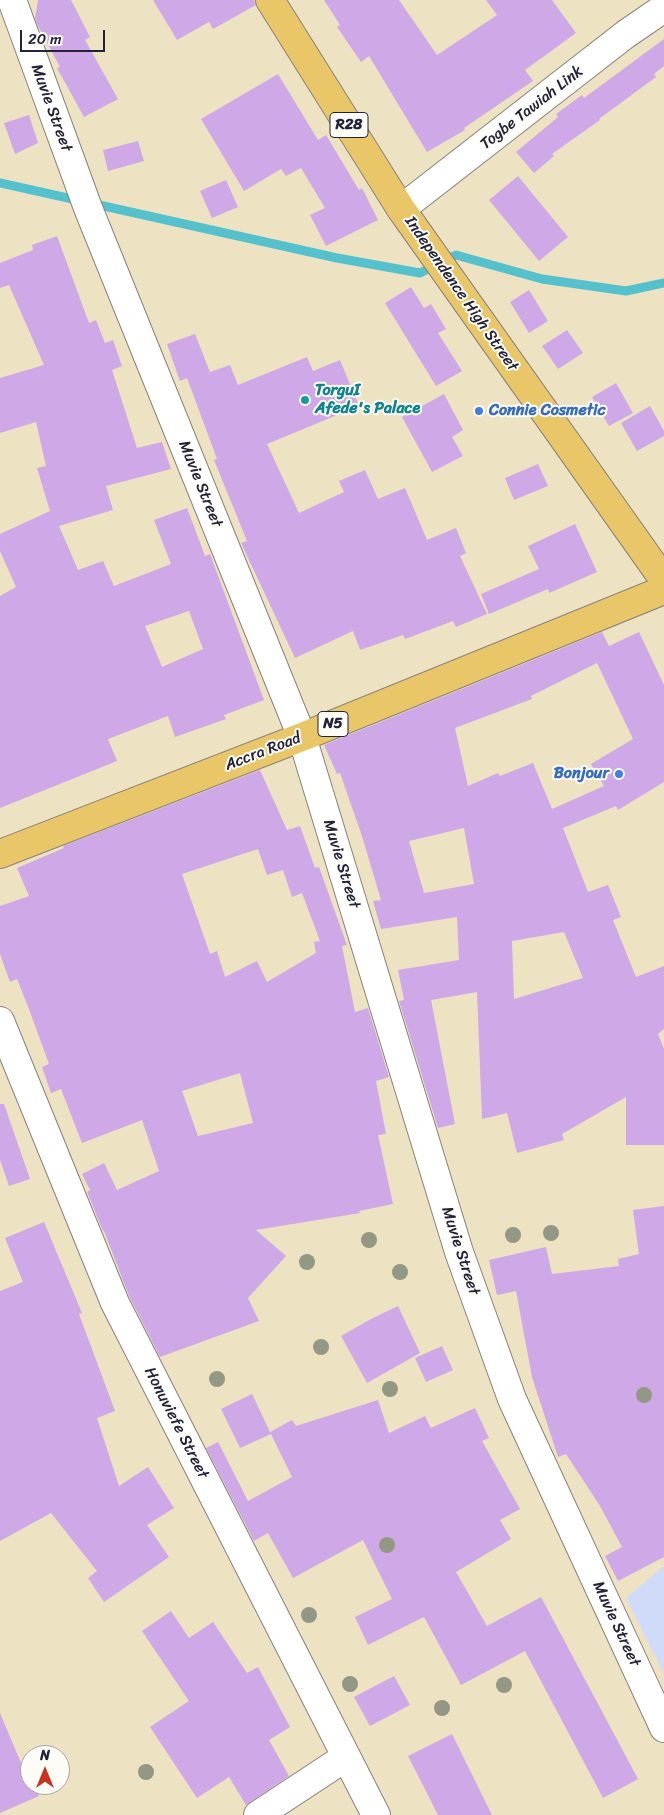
<!DOCTYPE html>
<style>
body{margin:0}
#map{position:relative;width:664px;height:1815px;overflow:hidden;background:#ede2c2;font-family:Sriracha,sans-serif}
canvas{display:block}
.north{position:absolute;left:20px;top:1745px;width:50px;height:50px;box-sizing:border-box;background:#fdfcf7;border:1px solid #a5a5ac;border-radius:50%;rotate:0deg;font-size:14px;font-weight:700;line-height:20px;text-align:center;color:#22223b}
.north::after{content:'';display:block;margin:auto;width:18px;height:22px;background:#c8321e;clip-path:polygon(50% 0,100% 100%,50% 72%,0 100%)}
.scale{position:absolute;left:20px;top:30px;width:85px;height:22px;box-sizing:border-box;border:2px solid #22223b;border-top:0;padding-left:6px;font-size:15px;line-height:18px;white-space:nowrap;color:#22223b;-webkit-text-stroke:4px #fdfcf7;paint-order:stroke}
</style>
<div id="map">
<canvas width="664" height="1815"></canvas>
<div class="north">N</div>
<div class="scale">20 m</div>
</div>
<script>
const c = document.querySelector('canvas').getContext('2d');
c.lineJoin = 'round';
function fill(path, color) { c.fillStyle = color; c.fill(path, 'evenodd'); }
const shape = rows => new Path2D(rows.map(r => 'M' + r).join(''));
function strokePath(path, color, width, dash) { c.strokeStyle = color; c.lineWidth = width; c.lineCap = dash ? 'butt' : 'round'; c.setLineDash(dash || []); c.stroke(path); }
function drawText(font, color, halo, rows, align = 'center') {
  c.font = font + ' Sriracha,sans-serif'; c.lineWidth = 4; c.setLineDash([]); c.textBaseline = 'middle'; c.strokeStyle = halo; c.fillStyle = color; for (const [text, x, y, turn = 0] of rows) {
    c.save(); c.translate(x, y); c.rotate((+turn || 0) * Math.PI / 180); c.textAlign = isNaN(turn) ? turn : align; if (halo) c.strokeText(text, 0, 0); c.fillText(text, 0, 0); c.restore();
  }
}
fill(shape([
 [664,1566,664,1674,626,1598]
]), '#d0daf9');
strokePath(shape([
 [0,183,337,258,420,273,456,255,542,279,626,291,664,283]
]), '#54c1cd', 9);
fill(shape([
 [38,0,71,0,90,37,85,40,118,99,84,117,57,68,60,67,37,24,35,18],
 [153,0,254,0,256,5,213,29,209,22,177,40],
 [324,0,399,0,437,55,497,15,486,0,552,0,576,33,525,70,533,81,464,128,465,130,427,152,369,56,361,62,337,27,340,25],
 [664,39,664,66,654,74,656,77,599,119,600,120,552,154,554,156,534,173,516,152,558,117,556,114,582,95,584,98],
 [278,74,318,140,326,135,359,190,362,188,378,220,326,246,310,215,325,208,301,168,286,176,281,169,244,191,201,119],
 [29,115,38,143,15,154,4,123],
 [138,141,144,161,108,171,103,150],
 [518,176,568,237,539,261,489,200],
 [226,180,238,207,212,218,200,191],
 [57,236,89,323,96,320,105,343,113,340,122,366,112,370,137,448,162,442,171,469,106,486,113,510,59,526,78,570,103,561,114,586,171,564,154,520,187,508,205,556,210,554,264,700,224,715,226,719,175,737,168,716,108,739,117,761,0,808,0,596,16,587,0,551,0,534,50,511,37,468,46,466,36,422,0,433,0,378,44,365,9,285,0,288,0,263,33,250,32,245],
 [189,611,203,649,162,667,145,626],
 [411,287,424,308,431,304,446,329,438,333,462,371,436,386,385,303],
 [529,290,548,321,529,333,510,302],
 [567,330,583,353,558,369,542,346],
 [195,334,210,372,230,365,238,385,307,357,313,371,340,360,359,406,267,444,299,513,344,492,339,481,365,470,378,499,405,488,427,540,456,528,466,553,460,556,487,614,456,627,453,621,405,639,403,635,360,650,353,631,295,658,241,543,247,541,214,460,217,459,187,378,180,381,167,344],
 [616,383,633,413,609,426,592,397],
 [444,394,463,430,452,437,463,456,432,472,402,417],
 [650,406,664,431,664,436,637,451,621,423],
 [538,464,548,486,514,500,505,478],
 [575,524,597,572,549,593,548,589,489,614,481,594,539,569,528,546],
 [602,632,609,646,639,632,664,685,664,782,618,810,616,806,563,828,588,892,608,885,621,917,613,920,636,977,664,966,664,1029,658,1034,664,1049,664,1145,626,1145,626,1097,562,1134,564,1140,517,1153,507,1113,482,1119,477,992,431,1000,455,1124,438,1128,399,1001,404,1000,398,970,459,960,457,917,381,929,373,901,381,900,362,836,340,773,337,774,324,745],
 [597,663,633,739,591,764,604,786,552,809,533,763,500,776,498,773,468,786,455,728,532,699,531,696],
 [464,828,474,884,424,893,409,841],
 [564,932,583,978,514,999,512,941],
 [260,770,287,830,300,826,315,868,319,867,347,945,342,946,355,1012,368,1008,389,1077,376,1081,386,1134,378,1135,393,1204,359,1211,360,1213,256,1230,286,1256,248,1298,259,1321,160,1357,129,1296,104,1231,103,1231,87,1192,90,1190,82,1174,104,1163,117,1190,159,1171,142,1120,82,1143,61,1089,51,1093,42,1067,49,1064,29,1009,17,979,10,982,0,954,0,906,29,896,17,868,64,848,63,846],
 [258,849,267,875,283,870,292,897,302,893,320,941,314,942,316,953,267,982,257,961,225,977,217,951,210,954,182,874],
 [240,1073,253,1123,198,1136,182,1091],
 [0,1104,4,1104,30,1179,9,1186,0,1160],
 [664,1206,664,1557,618,1581,605,1556,622,1547,600,1506,566,1454,558,1457,532,1377,516,1291,497,1295,489,1260,546,1247,552,1274,619,1266,618,1259,639,1254,633,1210],
 [44,1222,82,1313,79,1314,115,1411,97,1418,119,1486,148,1467,174,1508,147,1525,169,1557,104,1602,88,1578,97,1571,51,1513,0,1541,0,1291,23,1282,5,1238],
 [398,1306,420,1353,367,1383,341,1336,371,1319],
 [442,1346,453,1370,426,1382,415,1358],
 [252,1394,271,1434,240,1448,221,1409],
 [378,1400,389,1433,425,1416,431,1428,475,1408,489,1438,482,1441,520,1509,500,1520,511,1539,456,1572,487,1626,541,1597,638,1779,603,1798,525,1651,461,1685,424,1617,368,1645,355,1617,392,1599,363,1540,293,1578,268,1533,254,1541,206,1448,218,1442,248,1501,292,1477,270,1432,292,1420,296,1426],
 [171,1611,189,1638,213,1622,247,1673,258,1667,290,1727,269,1740,289,1776,246,1805,229,1777,197,1798,150,1727,189,1701,142,1631],
 [394,1676,410,1705,370,1726,354,1697],
 [0,1713,24,1770,27,1769,30,1776,30,1785,34,1785,39,1796,0,1813],
 [452,1734,492,1815,438,1815,408,1756]
]), '#cfa9e7');
const minor = shape([
 [12,0,88,208,302,737,459,1252,512,1399,664,1728],
 [401,209,626,34,664,8],
 [0,1021,115,1303,376,1815],
 [258,1815,346,1757]
]);
const major = shape([
 [270,0,401,209,664,580],
 [0,854,302,737,664,590]
]);
strokePath(minor, '#88827e', 30);
strokePath(major, '#88827e', 30);
strokePath(minor, '#fff', 28);
strokePath(major, '#e9c769', 28);
c.fillStyle = '#929883';
for (const [x, y] of [
 [551,1233],
 [513,1235],
 [369,1240],
 [307,1262],
 [400,1272],
 [321,1347],
 [217,1379],
 [390,1389],
 [644,1395],
 [387,1545],
 [309,1615],
 [350,1684],
 [504,1685],
 [442,1708],
 [146,1772]
]) { c.beginPath(); c.arc(x, y, 8, 0, 2 * Math.PI); c.fill(); }
for (const [x, y, r, color] of [
 [305,400,5,"#0f9aa8"],
 [479,411,5,"#3f7fe0"],
 [619,774,5,"#3f7fe0"]
]) { const dot = new Path2D(); dot.arc(x, y, r, 0, 2 * Math.PI); c.fillStyle = color; c.fill(dot); strokePath(dot, '#fdfcf7', 2); }
for (const [x, y, w] of [
 [349,125,38],
 [333,724,30]
]) { const box = new Path2D(); box.roundRect(x - w / 2, y - 12.5, w, 25, 4); c.fillStyle = '#fdfcf7'; c.fill(box); strokePath(box, '#22223b', 1); }
drawText('bold 15px', '#22223b', null, [
 ["R28",349,125],
 ["N5",333,724]
]);
drawText('16px', '#22223b', '#fdfcf7', [
 ["Muvie Street",51,108,70],
 ["Togbe Tawiah Link",532,108,-38],
 ["Independence High Street",461,294,55],
 ["Muvie Street",200,484,68],
 ["Accra Road",263,752,-21],
 ["Muvie Street",341,864,73],
 ["Muvie Street",460,1251,72],
 ["Honuviefe Street",176,1423,63],
 ["Muvie Street",616,1624,65]
]);
drawText('bold 16px', '#0d838f', '#fdfcf7', [
 ["TorguI",315,391],
 ["Afede's Palace",315,409]
], 'left');
drawText('bold 16px', '#366cbe', '#fdfcf7', [
 ["Connie Cosmetic",489,411],
 ["Bonjour",609,774,"right"]
], 'left');
</script>
